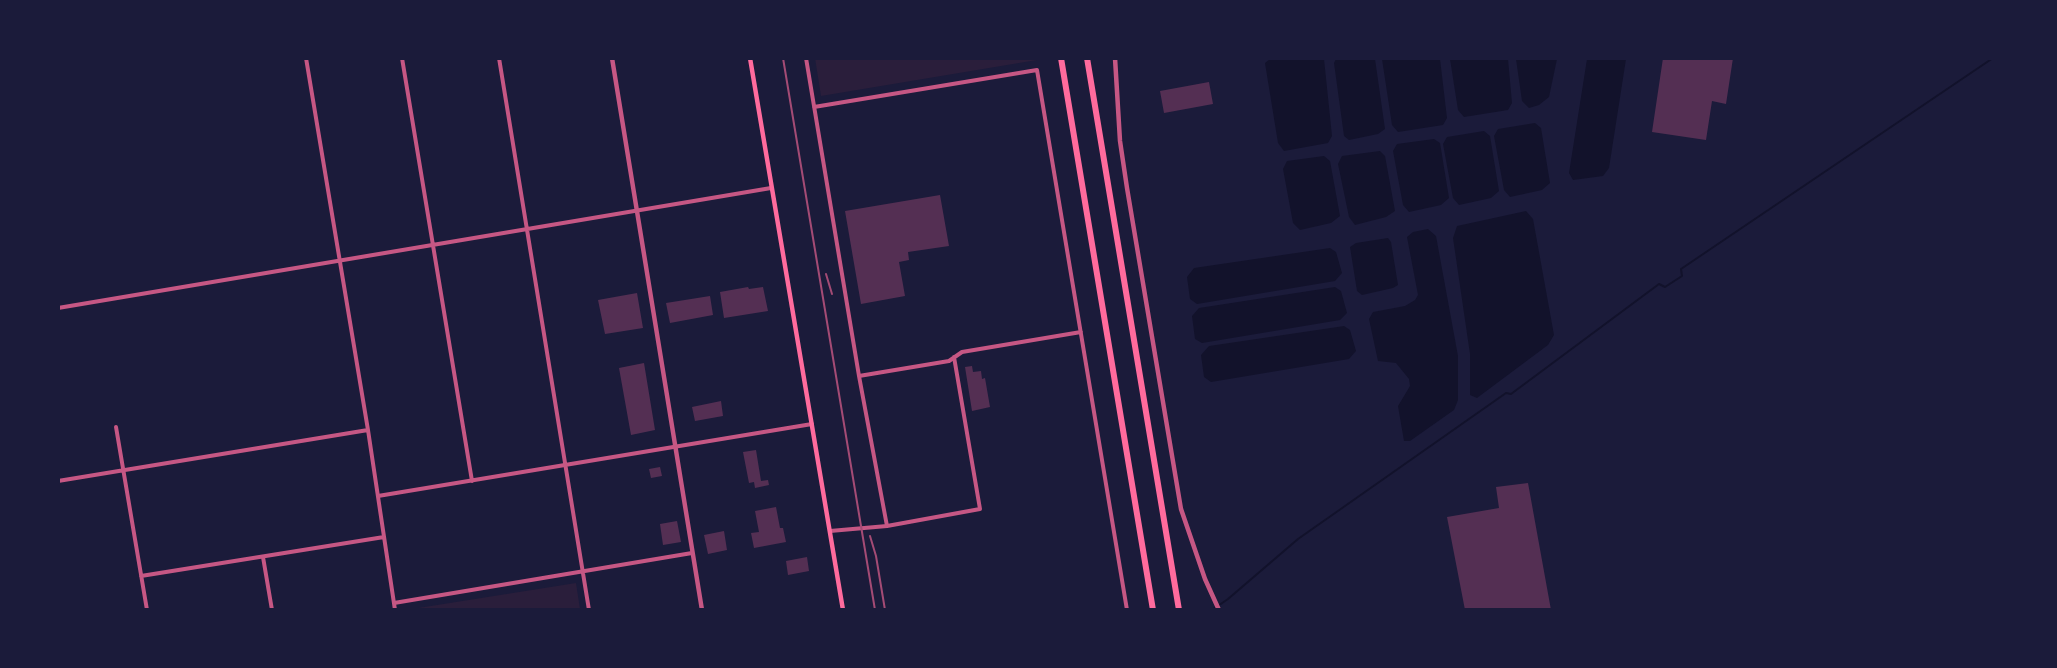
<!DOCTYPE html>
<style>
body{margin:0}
#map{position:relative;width:2057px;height:668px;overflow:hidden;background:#1b1b3a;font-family:Helvetica,sans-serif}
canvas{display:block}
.frame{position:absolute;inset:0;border:60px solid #1b1b3a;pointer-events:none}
</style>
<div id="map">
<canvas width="2057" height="668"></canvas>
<div class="frame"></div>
</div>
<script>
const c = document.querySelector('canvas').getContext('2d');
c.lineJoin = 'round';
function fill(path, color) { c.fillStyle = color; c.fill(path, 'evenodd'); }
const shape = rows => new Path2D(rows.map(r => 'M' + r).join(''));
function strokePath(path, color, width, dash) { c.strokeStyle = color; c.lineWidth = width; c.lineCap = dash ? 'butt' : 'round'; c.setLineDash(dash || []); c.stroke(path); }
fill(shape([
 [815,58,1043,58,1043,59,821,96],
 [576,583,580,609,412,609]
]), '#2a1e3b');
fill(shape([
 [1270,59,1324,59,1332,136,1328,143,1284,151,1278,143,1265,63],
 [1336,59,1375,59,1385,129,1378,134,1349,140,1344,136,1334,63],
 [1382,59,1440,59,1447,118,1443,125,1398,132,1392,125],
 [1450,59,1508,59,1512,103,1508,110,1464,117,1458,110],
 [1516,59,1557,59,1549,97,1539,105,1529,108,1522,101],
 [1587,59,1626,59,1609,168,1603,176,1573,180,1569,173],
 [1535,123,1541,128,1550,183,1542,190,1510,197,1504,190,1494,136,1498,129],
 [1484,131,1490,136,1499,191,1491,198,1459,205,1453,198,1443,144,1447,137],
 [1434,139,1440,143,1449,198,1441,205,1409,212,1403,205,1393,151,1397,144],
 [1380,151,1385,156,1395,211,1386,217,1355,225,1349,217,1338,164,1342,156],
 [1324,156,1330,161,1340,216,1331,223,1300,230,1293,223,1283,169,1287,161],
 [1526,211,1533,219,1554,335,1548,345,1477,398,1470,395,1470,354,1453,238,1457,226],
 [1428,229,1436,236,1458,356,1458,400,1454,410,1410,441,1404,441,1398,406,1410,386,1409,379,1396,363,1378,361,1369,319,1373,312,1405,306,1415,300,1418,295,1407,237,1413,232],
 [1388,238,1391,242,1398,285,1393,288,1362,295,1357,291,1350,247,1356,243],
 [1330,248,1336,252,1342,273,1335,281,1197,304,1190,299,1187,277,1194,268],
 [1335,287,1341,291,1347,313,1340,320,1202,343,1195,339,1192,316,1199,308],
 [1344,326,1350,330,1356,351,1349,359,1211,382,1204,377,1201,355,1209,346]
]), '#12122b');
strokePath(shape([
 [1212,610,1228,599,1298,539,1506,393,1511,394,1659,284,1665,287,1682,276,1681,269,1993,58]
]), '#12122b', 2);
fill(shape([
 [1663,58,1733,58,1726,104,1712,101,1706,140,1652,132],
 [1209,82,1213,104,1164,113,1160,91],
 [940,195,949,246,908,252,909,260,899,262,905,296,861,304,845,211],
 [748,287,749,289,763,287,768,311,724,318,720,292],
 [637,293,643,328,605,334,598,300],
 [710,296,713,315,670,323,666,303],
 [644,363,655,430,631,435,619,368],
 [972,366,973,372,981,371,982,379,985,378,990,407,972,411,965,367],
 [721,401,723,416,695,421,692,407],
 [756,450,761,481,768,480,769,485,755,488,754,482,749,483,743,452],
 [660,467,662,476,651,478,649,469],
 [1528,483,1551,610,1465,610,1447,517,1499,508,1496,487],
 [776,507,780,528,783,528,786,542,754,548,751,533,759,532,755,511],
 [677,521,681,542,663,545,660,524],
 [724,531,727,550,708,554,704,535],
 [807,557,809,571,788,575,786,561]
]), '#542f53');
strokePath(shape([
 [306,58,368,430,395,610],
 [402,58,472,481],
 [499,58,589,610],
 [806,58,859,376,887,526],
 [814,107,1037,70,1127,610],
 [58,308,771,188],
 [859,376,949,361,962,352,1081,332],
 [116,427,147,610],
 [58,481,368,430],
 [378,496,812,424],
 [830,531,887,526,980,509,954,357],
 [263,557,272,610],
 [141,576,384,537],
 [394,603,692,553]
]), '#c65784', 4);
strokePath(shape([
 [612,58,702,610],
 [1115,58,1120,141,1127,188,1181,509,1205,579,1219,610]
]), '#c65784', 4.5);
strokePath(shape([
 [750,58,843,610]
]), '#ff6b9d', 4.5);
strokePath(shape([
 [1061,58,1153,610],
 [1087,58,1179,610]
]), '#ff6b9d', 6);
strokePath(shape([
 [783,58,875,610],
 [826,274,832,294],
 [870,536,876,556,885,610]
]), '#a44b75', 2);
</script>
